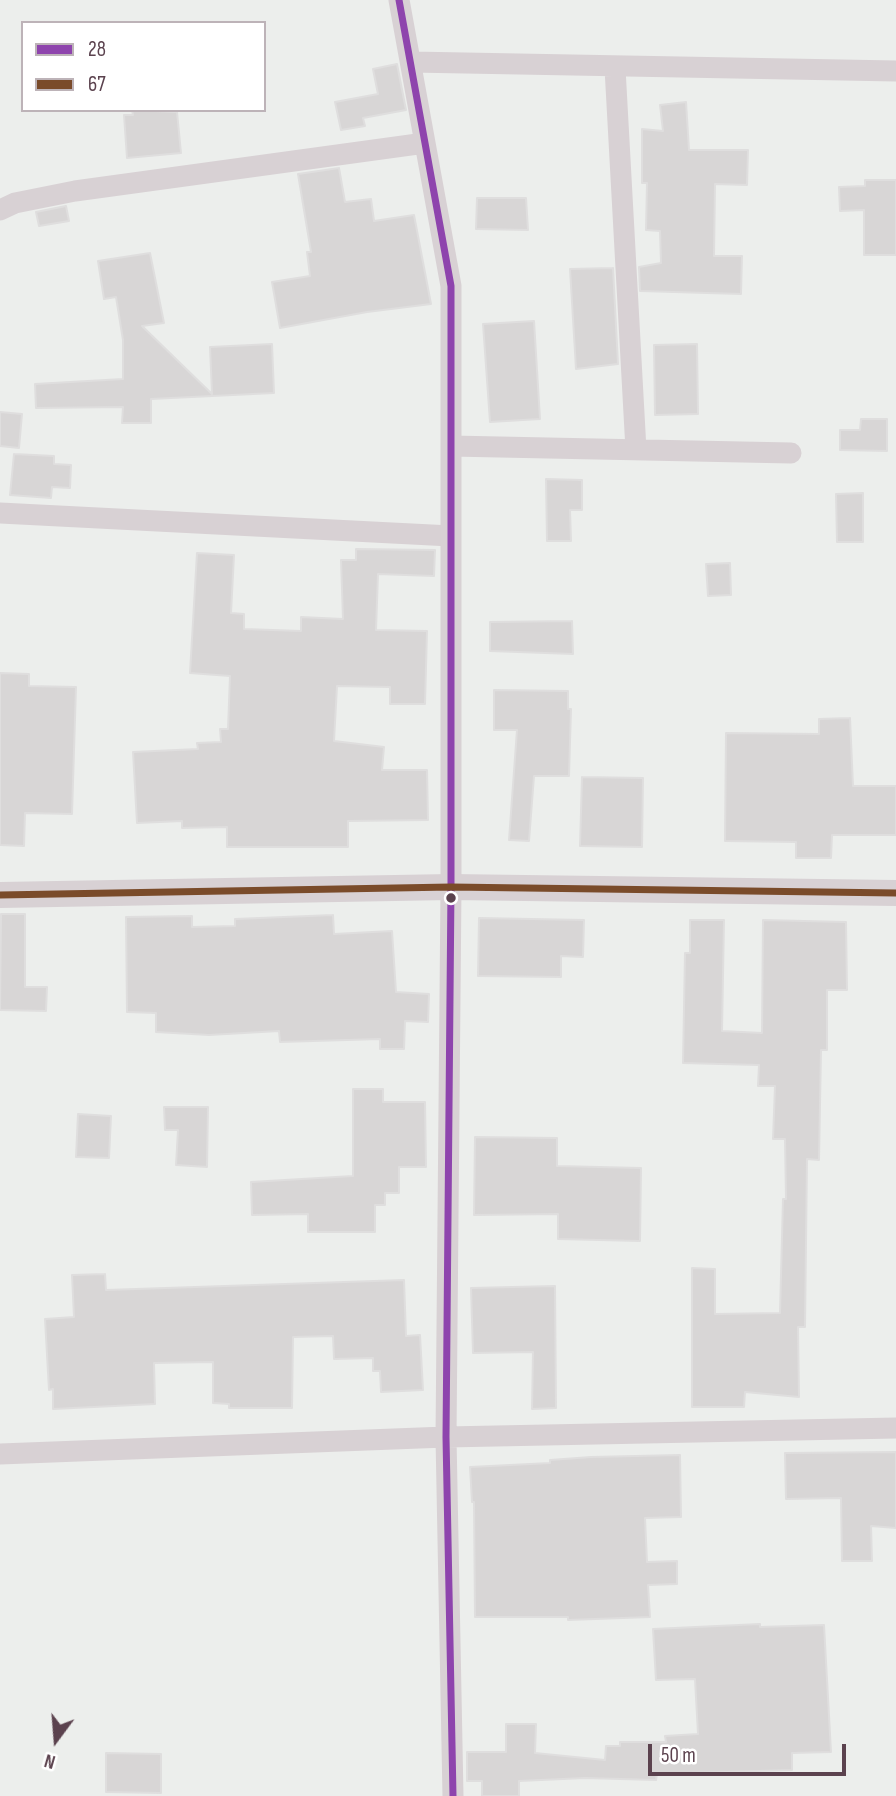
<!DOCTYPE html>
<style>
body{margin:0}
#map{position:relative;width:896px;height:1796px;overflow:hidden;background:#eceeec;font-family:"Sofia Sans Condensed",sans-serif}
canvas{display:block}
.legend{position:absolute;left:21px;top:21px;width:245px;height:91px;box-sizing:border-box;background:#fff;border:2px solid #bdb3b8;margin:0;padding:9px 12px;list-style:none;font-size:21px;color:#5b424e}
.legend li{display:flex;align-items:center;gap:14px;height:35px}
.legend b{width:35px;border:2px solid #bdb3b8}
.north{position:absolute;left:21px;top:1705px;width:70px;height:70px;-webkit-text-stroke:5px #fff;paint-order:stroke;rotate:196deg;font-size:19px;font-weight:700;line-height:28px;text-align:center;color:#5b424e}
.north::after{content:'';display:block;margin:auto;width:24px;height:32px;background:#5b424e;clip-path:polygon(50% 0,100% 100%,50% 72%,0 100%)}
.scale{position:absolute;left:648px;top:1744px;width:198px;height:32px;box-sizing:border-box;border:4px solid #5b424e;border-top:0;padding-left:9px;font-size:21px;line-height:24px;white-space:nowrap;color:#5b424e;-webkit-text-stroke:5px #fff;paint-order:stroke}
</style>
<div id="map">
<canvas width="896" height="1796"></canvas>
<ul class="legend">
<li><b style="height:9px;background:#8e44ad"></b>28</li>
<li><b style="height:9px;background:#7a4b2a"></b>67</li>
</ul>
<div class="north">N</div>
<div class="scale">50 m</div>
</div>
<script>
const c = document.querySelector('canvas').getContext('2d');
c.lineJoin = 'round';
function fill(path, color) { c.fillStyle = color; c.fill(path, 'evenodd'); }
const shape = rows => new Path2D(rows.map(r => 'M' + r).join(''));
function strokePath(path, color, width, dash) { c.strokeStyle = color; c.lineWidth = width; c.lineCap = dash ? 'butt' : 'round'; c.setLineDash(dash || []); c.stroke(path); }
const building = shape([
 [397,64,406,110,363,118,365,126,341,130,335,102,378,94,373,69,397,64],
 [686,102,689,150,748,150,747,185,715,184,714,256,742,256,741,294,640,291,639,267,661,263,660,231,646,230,647,183,642,183,642,129,663,131,660,105,686,102],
 [132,110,177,112,181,153,127,158,124,115,133,115,132,110],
 [339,168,345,202,371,199,374,221,414,215,431,304,367,312,280,328,272,282,310,276,307,252,311,252,298,174,339,168],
 [865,180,896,180,896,255,864,255,864,210,840,211,839,187,865,186,865,180],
 [477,198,526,198,528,230,476,229,477,198],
 [66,206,69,221,39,226,36,212,66,206],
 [150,253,164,323,142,326,212,394,210,347,272,344,274,393,151,399,151,423,122,423,123,407,36,408,35,384,123,379,123,340,116,297,104,299,98,261,150,253],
 [613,268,618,364,576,369,570,269,613,268],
 [534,321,540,419,490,422,483,324,534,321],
 [697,344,698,414,655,415,654,345,697,344],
 [0,412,22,414,19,448,0,446,0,412],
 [861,419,887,419,887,451,840,450,840,430,860,430,861,419],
 [14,454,54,456,54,464,71,465,70,488,52,487,51,498,10,495,14,454],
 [546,479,582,480,582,510,570,510,571,541,547,541,546,479],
 [863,493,863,542,837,542,836,494,863,493],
 [356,549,435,550,434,576,378,574,376,630,427,631,425,704,390,704,390,687,337,686,334,741,384,747,382,770,427,770,428,820,348,821,348,847,227,847,227,827,182,828,182,821,137,823,133,752,198,749,197,743,221,742,220,729,228,729,230,676,190,673,197,553,234,555,231,613,244,614,244,629,301,631,301,617,343,619,341,560,356,560,356,549],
 [730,563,731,595,708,596,706,564,730,563],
 [572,621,573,654,490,651,490,622,572,621],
 [0,673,29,674,29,686,76,687,72,814,25,813,24,846,0,845,0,673],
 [494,690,568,691,568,709,571,709,569,776,534,776,529,841,509,840,517,730,494,730,494,690],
 [850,718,853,786,896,786,896,835,832,835,831,858,796,858,796,842,725,841,726,733,819,734,819,719,850,718],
 [582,777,643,778,642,847,580,846,582,777],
 [1,914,25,914,25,987,47,987,46,1011,0,1010,1,914],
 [333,915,334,934,392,931,396,992,429,994,428,1022,405,1021,404,1049,380,1049,380,1039,280,1042,279,1031,209,1035,156,1032,156,1013,127,1012,126,917,192,916,192,927,235,926,235,919,333,915],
 [479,918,584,920,583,957,561,956,561,977,478,976,479,918],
 [690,920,724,920,722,1031,762,1033,763,920,846,922,847,990,827,990,827,1050,821,1050,819,1160,807,1159,805,1327,798,1327,799,1397,745,1392,744,1407,692,1407,692,1268,715,1269,715,1314,780,1313,783,1199,786,1199,785,1139,773,1139,775,1086,758,1086,759,1065,683,1063,685,953,690,953,690,920],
 [353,1089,383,1089,383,1102,425,1102,426,1167,399,1167,399,1193,385,1193,385,1205,375,1205,375,1232,308,1232,308,1214,252,1215,251,1182,353,1176,353,1089],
 [164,1107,208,1107,207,1167,176,1165,178,1130,165,1130,164,1107],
 [78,1114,111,1116,109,1158,76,1157,78,1114],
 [475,1137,557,1138,557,1166,641,1168,640,1241,558,1239,558,1214,474,1215,475,1137],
 [105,1274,106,1290,404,1280,406,1336,420,1335,423,1390,381,1392,380,1371,373,1371,373,1358,334,1359,333,1336,293,1337,292,1408,229,1408,229,1404,213,1403,213,1362,154,1363,155,1404,53,1409,53,1389,49,1390,45,1319,74,1317,72,1275,105,1274],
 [555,1286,556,1408,532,1409,533,1352,473,1353,471,1288,555,1286],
 [896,1452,896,1528,871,1526,872,1561,842,1561,841,1498,786,1499,785,1453,896,1452],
 [680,1455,681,1517,645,1518,647,1562,677,1561,677,1584,648,1585,650,1617,568,1620,568,1617,475,1617,474,1502,472,1502,470,1467,550,1463,550,1460,591,1457,680,1455],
 [760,1624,760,1627,824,1625,831,1752,792,1753,792,1770,657,1774,656,1780,585,1778,519,1781,519,1796,482,1796,482,1781,467,1781,467,1752,506,1752,506,1724,536,1724,535,1753,605,1760,606,1746,620,1746,620,1742,666,1742,665,1736,698,1734,695,1679,656,1680,653,1629,760,1624],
 [106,1753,161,1754,161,1793,106,1792,106,1753]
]);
fill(building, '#d8d6d6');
strokePath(building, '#dfdede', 2);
strokePath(shape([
 [399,0,451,286,451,887,446,1437,453,1796],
 [411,62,896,71],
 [615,68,636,450],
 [0,210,15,203,75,191,425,143],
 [451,446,791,453],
 [0,513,451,536],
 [0,1454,446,1437,896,1428]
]), '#d8d1d4', 21);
strokePath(shape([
 [0,895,451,887,896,893]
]), '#d8d1d4', 26);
strokePath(shape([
 [399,0,451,286,451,887,446,1437,453,1796]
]), '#8e44ad', 7);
strokePath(shape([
 [0,895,451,887,896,893]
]), '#7a4b2a', 7);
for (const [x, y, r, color] of [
 [451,898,6,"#5b424e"]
]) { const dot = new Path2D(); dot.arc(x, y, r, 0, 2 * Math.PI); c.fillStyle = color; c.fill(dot); strokePath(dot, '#fff', 2.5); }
</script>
